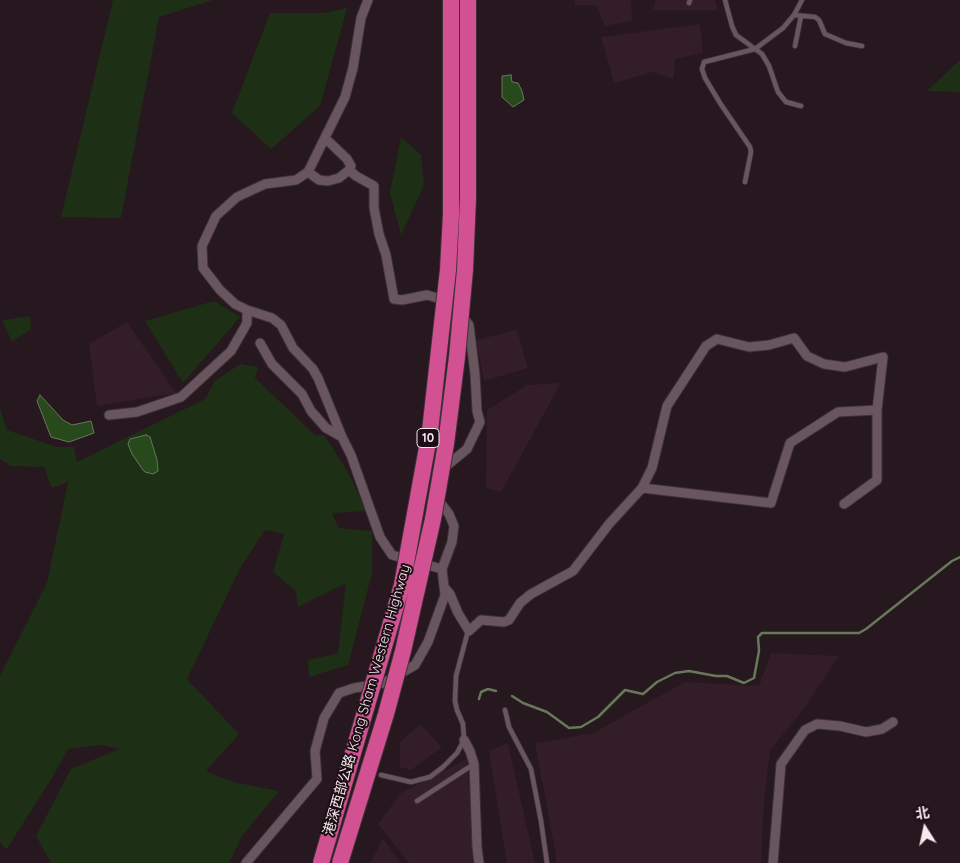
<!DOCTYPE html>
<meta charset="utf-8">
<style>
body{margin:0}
#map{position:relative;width:960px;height:863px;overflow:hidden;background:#27171e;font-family:Quicksand,"Noto Sans SC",sans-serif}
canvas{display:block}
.north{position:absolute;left:900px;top:803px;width:50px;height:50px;-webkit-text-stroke:4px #1d0e15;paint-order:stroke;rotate:350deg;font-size:14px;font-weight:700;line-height:20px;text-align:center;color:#f5e9ed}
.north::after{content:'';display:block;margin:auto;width:18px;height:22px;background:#f5e9ed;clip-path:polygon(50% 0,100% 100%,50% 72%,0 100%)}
</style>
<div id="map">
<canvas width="960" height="863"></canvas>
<div class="north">北</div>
</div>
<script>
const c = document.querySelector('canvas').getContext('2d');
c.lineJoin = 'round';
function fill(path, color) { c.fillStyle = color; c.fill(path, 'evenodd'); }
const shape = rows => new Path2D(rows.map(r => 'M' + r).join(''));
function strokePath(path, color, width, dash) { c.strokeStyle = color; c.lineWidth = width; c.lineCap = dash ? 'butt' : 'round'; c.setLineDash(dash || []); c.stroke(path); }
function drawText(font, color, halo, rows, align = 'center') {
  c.font = font + ' Quicksand,"Noto Sans SC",sans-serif'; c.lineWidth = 4; c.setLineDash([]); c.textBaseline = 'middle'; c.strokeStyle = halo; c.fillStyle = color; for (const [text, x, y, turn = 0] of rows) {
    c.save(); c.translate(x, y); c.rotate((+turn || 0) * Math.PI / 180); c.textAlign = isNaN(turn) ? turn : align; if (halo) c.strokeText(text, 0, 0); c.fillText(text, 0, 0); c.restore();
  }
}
fill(shape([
 [575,0,631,0,632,21,605,26,596,5,575,5],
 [656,0,715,0,718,10,653,10],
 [700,24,703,53,675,59,674,79,653,72,614,83,601,37],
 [127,322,176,393,97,406,89,344],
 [517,330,528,368,484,381,476,340],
 [561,383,501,492,486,488,487,410,527,385],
 [771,653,839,656,803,710,770,750,764,801,761,863,556,863,556,856,535,743,593,733,685,682,759,686],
 [420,724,442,747,411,770,400,767,400,742],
 [508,743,535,863,507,863,489,751],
 [467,759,474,863,409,863,378,824,401,793],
 [383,839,401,863,370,863]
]), '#331d27');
fill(shape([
 [113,0,213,0,159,17,121,218,61,217],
 [347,8,320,106,271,149,232,113,270,13,323,13],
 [960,60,960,92,927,91],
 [401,137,421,155,424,185,401,235,390,193],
 [214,301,240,317,183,383,145,321],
 [30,316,31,329,12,342,2,320],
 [240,364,258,367,255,378,315,435,324,435,348,472,366,511,332,513,339,528,372,531,372,573,348,665,309,677,308,660,338,653,346,583,298,607,296,591,273,572,284,534,265,530,240,568,187,679,239,734,206,771,233,782,279,791,242,836,229,863,51,863,36,836,71,769,119,749,101,745,68,749,52,778,6,850,0,842,0,676,47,583,68,482,52,488,44,467,11,466,0,459,0,408,7,430,57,447,74,447,77,462,205,399,215,381]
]), '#1d3016');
const water = shape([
 [511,75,512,82,518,83,522,91,524,100,513,107,502,97,502,76,511,75],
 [40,395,63,420,72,425,91,421,94,433,69,442,51,437,37,401,40,395],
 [146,435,150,437,157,460,158,471,153,474,145,472,143,470,132,454,128,444,130,439,146,435]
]);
fill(water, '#28491b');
strokePath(water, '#66795a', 1);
strokePath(shape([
 [512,696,523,703,547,712,569,728,581,727,598,717,625,690,643,694,657,682,675,673,689,671,716,676,727,676,744,683,754,678,759,651,758,637,762,633,859,633,866,629,952,561,960,557],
 [479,699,481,692,488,689,496,691]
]), '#66795a', 2.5);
const service = shape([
 [725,0,732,26,736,35,762,54,769,66,778,92,786,102,801,106],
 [689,3,690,0],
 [794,15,815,17,819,20,825,34,846,43,862,46],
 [795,46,801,16],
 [745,182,751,152,750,147,720,103,705,78,702,69,704,62,755,49,783,28,794,15,802,0],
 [505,710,509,727,531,769,541,821,547,863],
 [381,775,411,782,430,777,443,767,457,753,464,740,463,724,457,710,455,701,456,676,468,631],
 [417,801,474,764]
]);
const minor = shape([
 [368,0,361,18,353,68,345,97,308,172,319,180,328,181,339,178,349,170,356,176,374,186,374,208,379,234,386,255,394,299,402,300,427,295,441,299,456,308,469,325,475,374,477,411,480,422,467,449,444,468],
 [326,139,347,159,351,166,349,170],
 [308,172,296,180,265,184,237,197,216,216,202,246,203,268,220,290,235,304,247,310,272,318,281,325,293,348,313,369,318,378,342,437],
 [260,343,272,364,302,394,311,411,326,428,342,437,351,455,380,537,392,555,442,569],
 [109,415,137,412,181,397,231,351,247,323,247,310],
 [844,504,877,480,877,410],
 [444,587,450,594,458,613,469,631,481,620,504,622,509,620,520,603,531,594,573,571,609,524,642,488,652,468,667,406,706,346,717,339,749,347,769,345,794,338,807,356,824,364,845,367,883,357,877,410,838,412,790,443,771,503,642,488],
 [464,740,470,751,474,764,477,847,479,863],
 [246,863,317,779,315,751,324,718,339,693,354,688,384,683,415,665,428,642,445,595,442,569,452,542,454,526,449,514,436,497],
 [773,863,781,764,805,730,817,724,840,726,866,732,882,729,893,722]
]);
strokePath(service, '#3d3136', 6);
strokePath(minor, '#3d3136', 11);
strokePath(service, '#68555d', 4.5);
strokePath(minor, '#68555d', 9);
const motorwayBridge = shape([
 [321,863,402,585,430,431,448,270,451,214,451,0],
 [340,863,386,714,403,651,433,519,446,444,457,357,465,270,468,198,468,0]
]);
strokePath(motorwayBridge, '#3d3136', 18, []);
strokePath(motorwayBridge, '#d15192', 16);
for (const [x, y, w] of [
 [428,438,22]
]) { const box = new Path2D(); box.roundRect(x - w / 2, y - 9.5, w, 19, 4); c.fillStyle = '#1d0e15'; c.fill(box); strokePath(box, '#f5e9ed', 1); }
drawText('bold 12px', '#f5e9ed', null, [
 ["10",428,438]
]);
drawText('14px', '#f5e9ed', '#1d0e15', [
 ["港深西部公路 Kong Sham Western Highway",367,700,-74]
]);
</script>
